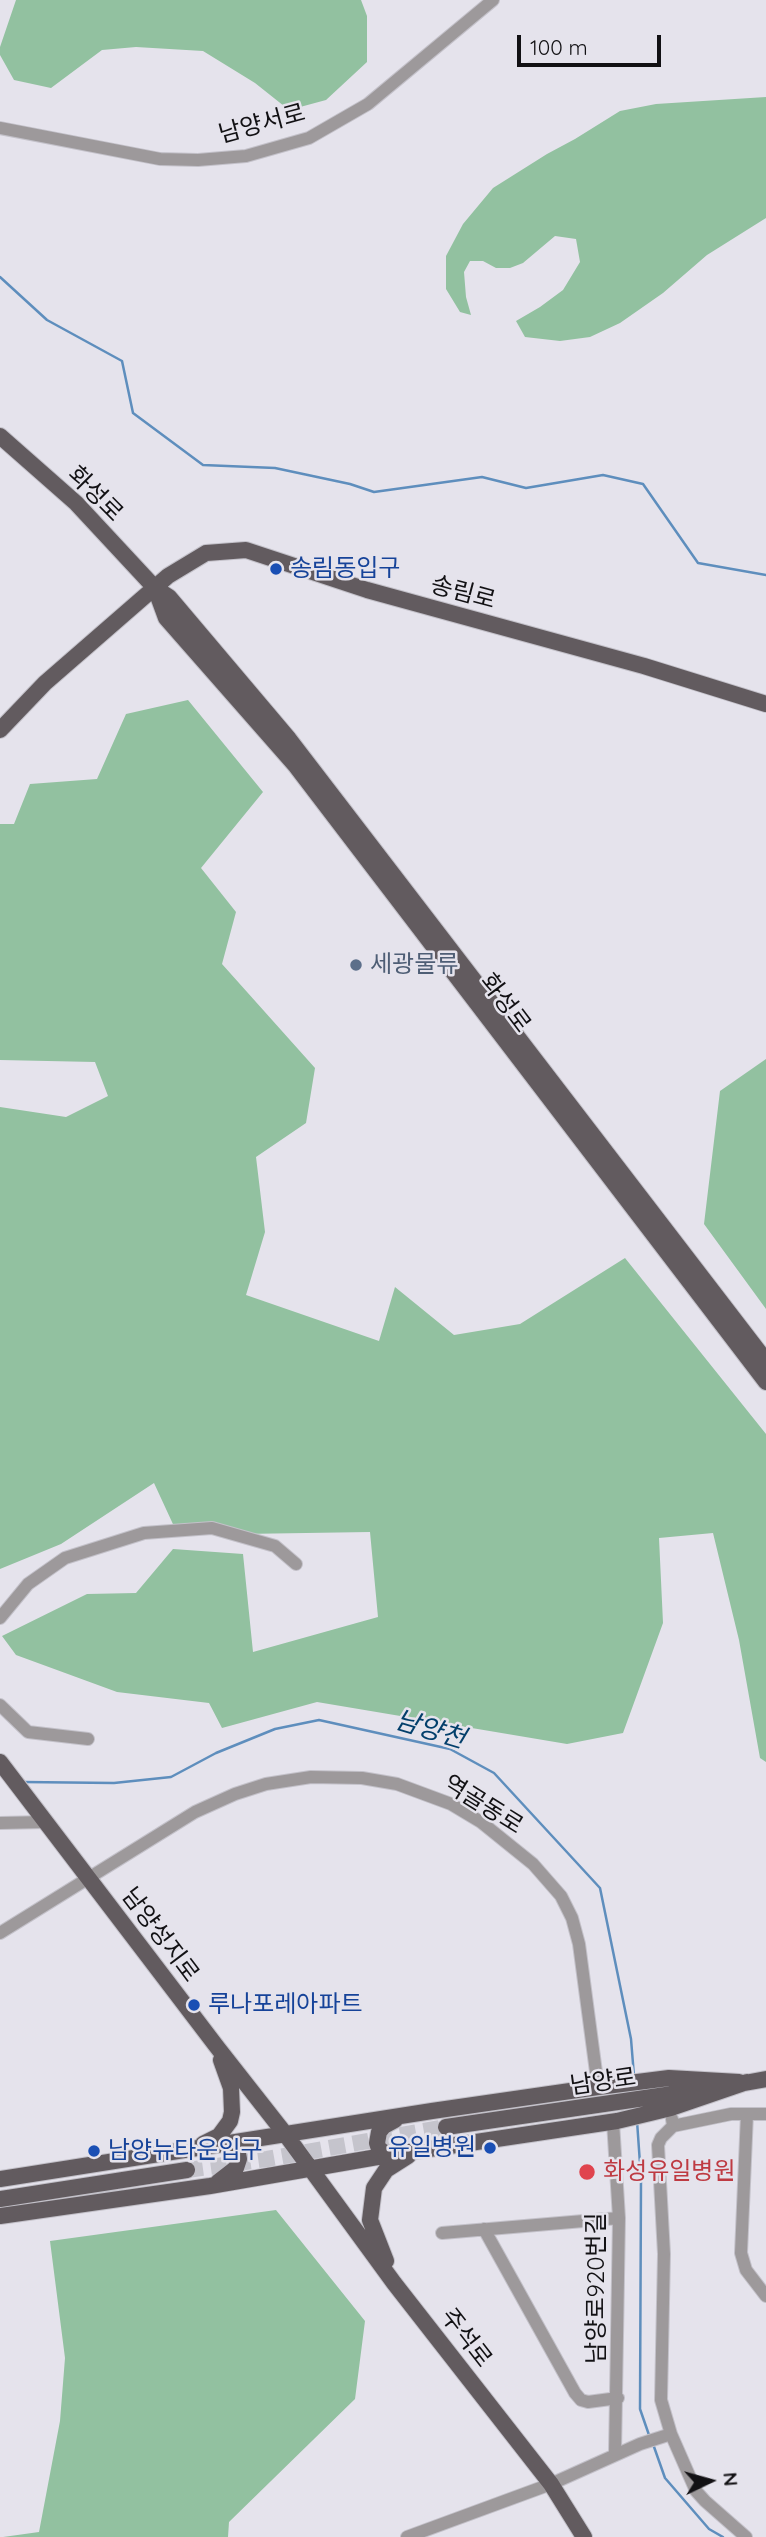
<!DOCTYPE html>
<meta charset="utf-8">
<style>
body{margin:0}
#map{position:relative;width:766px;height:2537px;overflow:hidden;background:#e5e3ec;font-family:Quicksand,sans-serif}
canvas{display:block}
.north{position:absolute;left:675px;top:2446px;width:70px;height:70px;-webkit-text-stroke:5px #e5e3ec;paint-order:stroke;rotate:85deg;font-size:19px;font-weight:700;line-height:28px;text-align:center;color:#121114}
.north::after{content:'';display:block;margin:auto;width:24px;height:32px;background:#121114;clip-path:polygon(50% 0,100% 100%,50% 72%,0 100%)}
.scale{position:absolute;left:517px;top:35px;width:144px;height:32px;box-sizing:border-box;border:4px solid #121114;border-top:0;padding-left:9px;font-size:21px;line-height:24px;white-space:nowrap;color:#121114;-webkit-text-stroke:5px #e5e3ec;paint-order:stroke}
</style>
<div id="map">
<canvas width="766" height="2537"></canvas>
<div class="north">N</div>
<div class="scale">100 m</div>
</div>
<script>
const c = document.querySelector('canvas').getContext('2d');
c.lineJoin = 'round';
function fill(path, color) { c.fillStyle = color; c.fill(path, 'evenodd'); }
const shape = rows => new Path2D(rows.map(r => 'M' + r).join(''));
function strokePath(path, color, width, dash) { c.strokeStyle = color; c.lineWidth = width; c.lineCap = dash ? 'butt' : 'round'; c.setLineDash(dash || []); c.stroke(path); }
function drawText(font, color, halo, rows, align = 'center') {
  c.font = font + ' Quicksand,"Noto Sans KR",sans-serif'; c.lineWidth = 5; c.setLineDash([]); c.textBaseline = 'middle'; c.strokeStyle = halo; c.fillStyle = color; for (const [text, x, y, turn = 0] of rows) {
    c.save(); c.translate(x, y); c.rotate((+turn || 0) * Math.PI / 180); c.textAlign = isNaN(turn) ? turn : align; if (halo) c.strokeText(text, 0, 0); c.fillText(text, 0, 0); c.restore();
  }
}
fill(shape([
 [16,0,361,0,367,16,367,62,326,100,289,110,255,83,203,51,136,47,102,50,51,88,14,80,0,55,0,47],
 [766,97,766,218,707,255,663,293,620,323,590,337,560,341,525,337,516,321,540,307,563,290,580,262,576,239,555,236,523,263,510,268,496,268,483,261,470,261,464,272,466,297,471,315,460,312,446,289,446,256,463,224,493,188,547,154,575,139,620,111,656,104],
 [188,700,263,792,201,868,236,912,222,964,315,1068,306,1123,256,1157,265,1232,246,1295,379,1341,395,1287,454,1335,520,1324,625,1258,766,1434,766,1762,760,1758,739,1640,713,1533,659,1538,663,1623,623,1733,567,1744,317,1702,222,1728,209,1703,117,1692,16,1655,2,1636,87,1594,136,1593,173,1549,243,1554,253,1652,378,1617,370,1532,178,1535,154,1483,61,1544,0,1569,0,1107,66,1117,108,1096,95,1062,0,1060,0,824,14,824,30,784,97,779,126,714],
 [766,1059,766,1309,704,1224,720,1091],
 [276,2210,365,2321,355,2399,229,2522,228,2537,3,2537,39,2532,60,2421,65,2358,50,2241]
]), '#92c1a0');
strokePath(shape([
 [0,277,47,320,122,361,133,413,203,465,275,468,350,484,374,492,482,477,526,488,603,475,643,484,698,563,766,575],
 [23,1782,114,1783,171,1777,216,1753,275,1729,319,1720,450,1749,494,1773,600,1888,631,2039,634,2076],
 [637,2121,641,2178,640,2409,649,2435],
 [653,2444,665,2478,709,2529,723,2537]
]), '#5e8ebd', 2.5);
strokePath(shape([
 [187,2170,267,2159,446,2127]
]), '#c5c4cc', 16, [16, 8]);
const minor = shape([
 [0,128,160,159,198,160,246,156,309,138,368,104,493,0],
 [0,1618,28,1584,65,1558,144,1533,212,1528,275,1546,296,1564],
 [0,1705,28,1732,88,1739],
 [0,1823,45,1822],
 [0,1933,195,1812,235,1794,266,1784,311,1777,362,1778,397,1784,451,1804,481,1822,533,1864,561,1896,572,1918,579,1944,598,2087],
 [747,2114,741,2253,746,2270,766,2296],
 [672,2119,673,2126,731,2114,766,2114],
 [613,2122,619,2218,615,2454],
 [673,2126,661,2138,658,2145,664,2254,661,2400,671,2434,696,2491,705,2501,746,2537],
 [484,2229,575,2393,581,2400,588,2402,618,2398],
 [442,2233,619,2218],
 [407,2537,551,2484,640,2444,671,2434]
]);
const major = shape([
 [0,436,76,503,155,588,169,597,289,739,766,1361],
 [155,588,166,618,295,765,766,1382],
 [0,730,45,683,168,576,206,553,246,550,367,590,644,666,766,704],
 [0,1762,217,2047,286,2135,394,2283,551,2484,584,2537],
 [739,2084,766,2079],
 [446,2127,700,2090],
 [203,2144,219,2136,230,2121,232,2112,231,2088,221,2060],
 [389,2155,379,2149,377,2143,379,2132,384,2126,395,2120],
 [0,2179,432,2111,598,2087,669,2078,739,2082],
 [218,2182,236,2168,239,2159,237,2148,231,2144],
 [0,2199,187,2170],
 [0,2216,210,2186,389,2155,617,2121,671,2108,747,2082],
 [386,2261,370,2220,374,2188,386,2170,408,2156]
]);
strokePath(minor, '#c3c1c9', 14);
strokePath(major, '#c3c1c9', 18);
strokePath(minor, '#9d999b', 12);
strokePath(major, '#625b5f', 16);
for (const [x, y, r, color] of [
 [276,569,7,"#1a4fb4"],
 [356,965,7,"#5c6f8a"],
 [194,2005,7,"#1a4fb4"],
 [490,2148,7,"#1a4fb4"],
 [94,2151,7,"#1a4fb4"],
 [587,2172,9,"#e0444e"]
]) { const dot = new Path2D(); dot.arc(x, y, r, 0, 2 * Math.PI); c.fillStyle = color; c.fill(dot); strokePath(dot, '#e5e3ec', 2.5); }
drawText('24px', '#121114', '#e5e3ec', [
 ["남양서로",262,124,-15],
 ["화성로",95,494,45],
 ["송림로",463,593,15],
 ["화성로",505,1003,53],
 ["역골동로",483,1805,32],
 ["남양성지로",160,1935,53],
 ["남양로",603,2082,-8],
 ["남양로920번길",597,2288,-90],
 ["주석로",466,2338,52]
]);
drawText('24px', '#164399', '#e5e3ec', [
 ["송림동입구",290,569],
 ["루나포레아파트",208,2005],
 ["유일병원",476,2148,"right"],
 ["남양뉴타운입구",108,2151]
], 'left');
drawText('24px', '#4e5e75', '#e5e3ec', [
 ["세광물류",370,965]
], 'left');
drawText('24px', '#be3a42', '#e5e3ec', [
 ["화성유일병원",603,2172]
], 'left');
drawText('italic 26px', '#033f6b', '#e5e3ec', [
 ["남양천",430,1730,17]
]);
</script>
